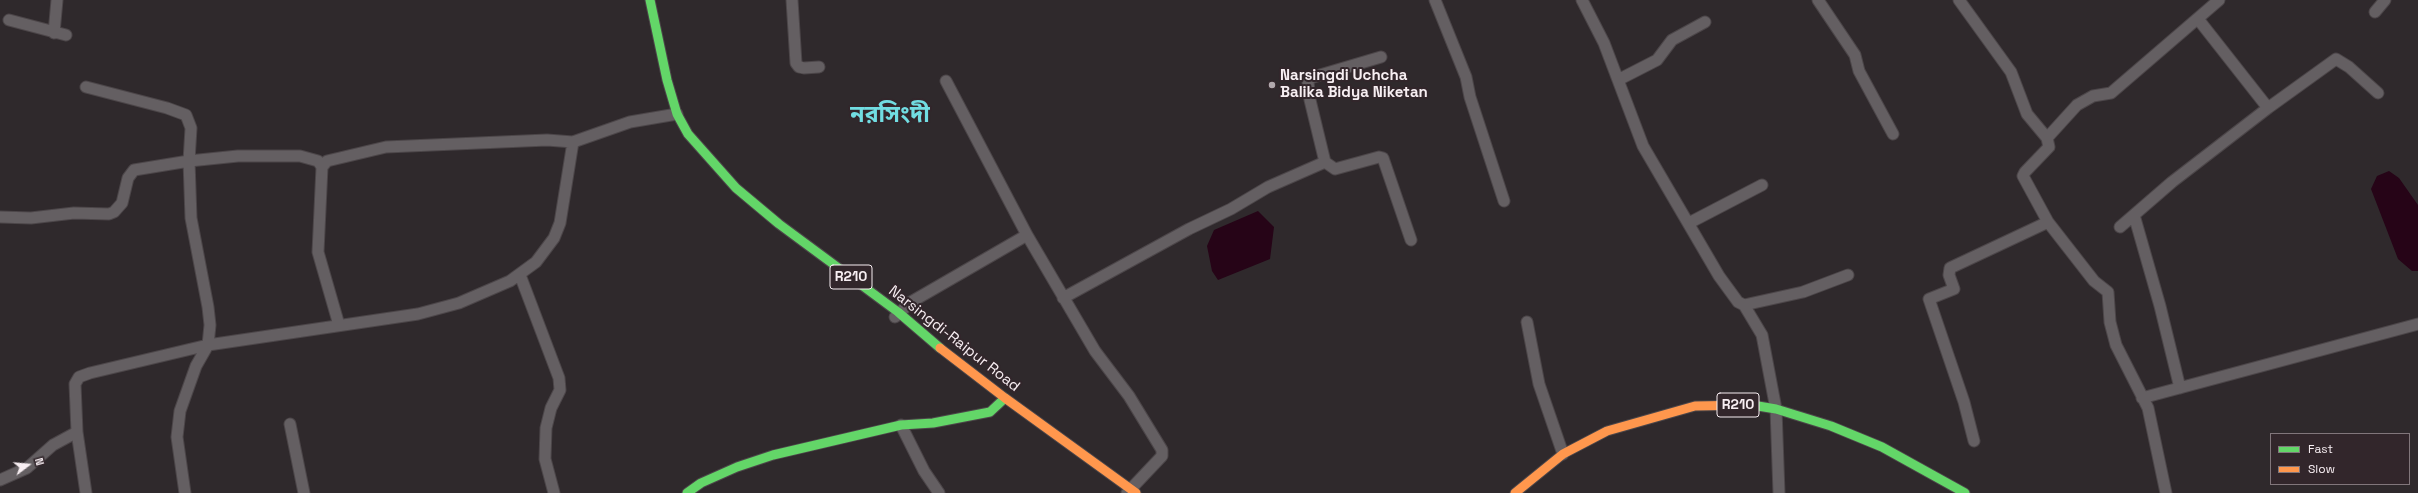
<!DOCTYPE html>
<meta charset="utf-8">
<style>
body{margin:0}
#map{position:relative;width:2418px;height:493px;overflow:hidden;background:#2f292c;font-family:"Space Grotesk",sans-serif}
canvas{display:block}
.legend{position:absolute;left:2270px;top:433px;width:140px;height:52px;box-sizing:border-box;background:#32262b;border:1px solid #81767b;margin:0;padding:5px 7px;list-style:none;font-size:12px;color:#f7eef2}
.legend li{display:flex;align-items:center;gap:8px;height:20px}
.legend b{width:20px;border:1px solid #81767b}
.north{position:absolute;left:8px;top:445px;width:40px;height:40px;-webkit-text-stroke:3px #32262b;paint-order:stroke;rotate:74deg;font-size:11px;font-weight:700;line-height:16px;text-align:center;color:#f7eef2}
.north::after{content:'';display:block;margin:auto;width:14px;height:18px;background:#f7eef2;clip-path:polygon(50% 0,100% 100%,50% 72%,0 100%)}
</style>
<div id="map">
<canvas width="2418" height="493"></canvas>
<ul class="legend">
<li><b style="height:5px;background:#63d668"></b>Fast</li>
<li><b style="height:5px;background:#ff974d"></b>Slow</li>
</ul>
<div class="north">N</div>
</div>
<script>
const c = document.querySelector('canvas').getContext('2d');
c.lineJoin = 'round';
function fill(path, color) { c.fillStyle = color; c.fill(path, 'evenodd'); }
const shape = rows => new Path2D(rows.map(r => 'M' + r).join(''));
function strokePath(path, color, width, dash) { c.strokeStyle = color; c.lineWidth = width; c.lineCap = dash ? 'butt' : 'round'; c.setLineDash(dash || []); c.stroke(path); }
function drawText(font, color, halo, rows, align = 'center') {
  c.font = font + ' "Space Grotesk","Noto Sans Bengali",sans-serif'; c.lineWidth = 4; c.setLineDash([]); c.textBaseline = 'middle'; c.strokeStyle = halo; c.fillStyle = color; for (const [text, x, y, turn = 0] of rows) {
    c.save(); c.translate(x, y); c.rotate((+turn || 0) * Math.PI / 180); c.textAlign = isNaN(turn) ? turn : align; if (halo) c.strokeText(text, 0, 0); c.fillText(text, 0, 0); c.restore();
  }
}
fill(shape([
 [2389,171,2399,178,2418,205,2418,271,2412,271,2398,259,2371,189,2377,176],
 [1258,211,1274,227,1270,259,1218,280,1212,271,1207,246,1214,230]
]), '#260417');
const street = shape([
 [792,0,796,63,799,67,804,68,819,67],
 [1435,0,1466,77,1470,97,1504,201],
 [1582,0,1604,43,1643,146,1719,276,1738,302,1744,305,1762,335,1776,409,1779,493],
 [1818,0,1855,55,1859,71,1893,134],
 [1959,0,2011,72,2027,114,2047,138,2077,105,2093,96,2111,93,2219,0],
 [2375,12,2385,0],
 [2198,19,2268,108],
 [9,20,66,35],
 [54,33,57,0],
 [1618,80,1657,60,1672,40,1705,22],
 [946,81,1027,235,1095,351,1129,396,1162,450,1162,456,1127,493],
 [86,87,167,108,186,115,191,128,189,161,191,218,208,307,210,325,208,345,196,366,180,411,177,437,185,493],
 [2047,138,2049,147,2025,172,2023,176,2048,222,2094,281,2108,292,2110,322,2116,345,2148,408,2166,493],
 [1325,162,1335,169,1379,157,1383,158,1411,240],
 [322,167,318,252,339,325],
 [2134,215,2160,306,2180,388],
 [0,217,31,218,74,213,109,214,114,212,122,203,128,178,134,170,189,161,238,156,300,156,318,161,322,167,327,161,386,147,547,140,573,142],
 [1689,223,1762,185],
 [2120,227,2172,182,2268,108,2336,59,2349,67,2378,93],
 [520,275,559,378,560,390,551,408,546,428,545,459,554,493],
 [1063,298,1189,229,1231,209,1268,187,1325,162,1310,100,1308,82,1310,78,1381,57],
 [1744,305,1803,292,1848,275],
 [895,317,911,302,1027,235],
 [1527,322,1539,384,1563,454],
 [2142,398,2418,324],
 [290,424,304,493],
 [901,425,924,471,939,493],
 [77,432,86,493],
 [1974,441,1964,402,1929,299,1954,289,1949,275,1950,268,2048,222],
 [0,480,27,468,53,445,77,432,75,384,79,377,90,373,208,345,418,314,459,303,510,281,536,262,554,238,560,223,573,142,630,122,677,114]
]);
const fast = shape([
 [650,0,667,80,677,114,688,134,736,188,779,224,898,312,940,348],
 [1752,405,1776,409,1831,426,1882,447,1965,493],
 [687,493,701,483,737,467,773,455,901,425,933,423,990,412,1005,398]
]);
const slow = shape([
 [940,348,1005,398,1136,493],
 [1515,493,1563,454,1607,431,1695,406,1752,405]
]);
strokePath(street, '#4c4649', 13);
strokePath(fast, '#4c4649', 11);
strokePath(slow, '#4c4649', 11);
strokePath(street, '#645f62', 11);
strokePath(fast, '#63d668', 9);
strokePath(slow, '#ff974d', 9);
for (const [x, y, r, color] of [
 [1272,85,4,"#b1a9ad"]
]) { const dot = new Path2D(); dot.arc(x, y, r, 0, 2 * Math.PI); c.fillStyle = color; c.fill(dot); strokePath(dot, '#32262b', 1.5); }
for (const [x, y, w] of [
 [851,277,42],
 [1738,405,42]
]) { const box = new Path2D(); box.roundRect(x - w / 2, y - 12, w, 24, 3); c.fillStyle = '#32262b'; c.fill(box); strokePath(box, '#f7eef2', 1); }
drawText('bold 14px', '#f7eef2', null, [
 ["R210",851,277],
 ["R210",1738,405]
]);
drawText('bold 15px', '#f7eef2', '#32262b', [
 ["Narsingdi Uchcha",1280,76],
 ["Balika Bidya Niketan",1280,93]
], 'left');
drawText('15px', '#f7eef2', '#32262b', [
 ["Narsingdi-Raipur Road",954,339,38]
]);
drawText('bold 23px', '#71dde2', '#32262b', [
 ["নরসিংদী",890,116]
]);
</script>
